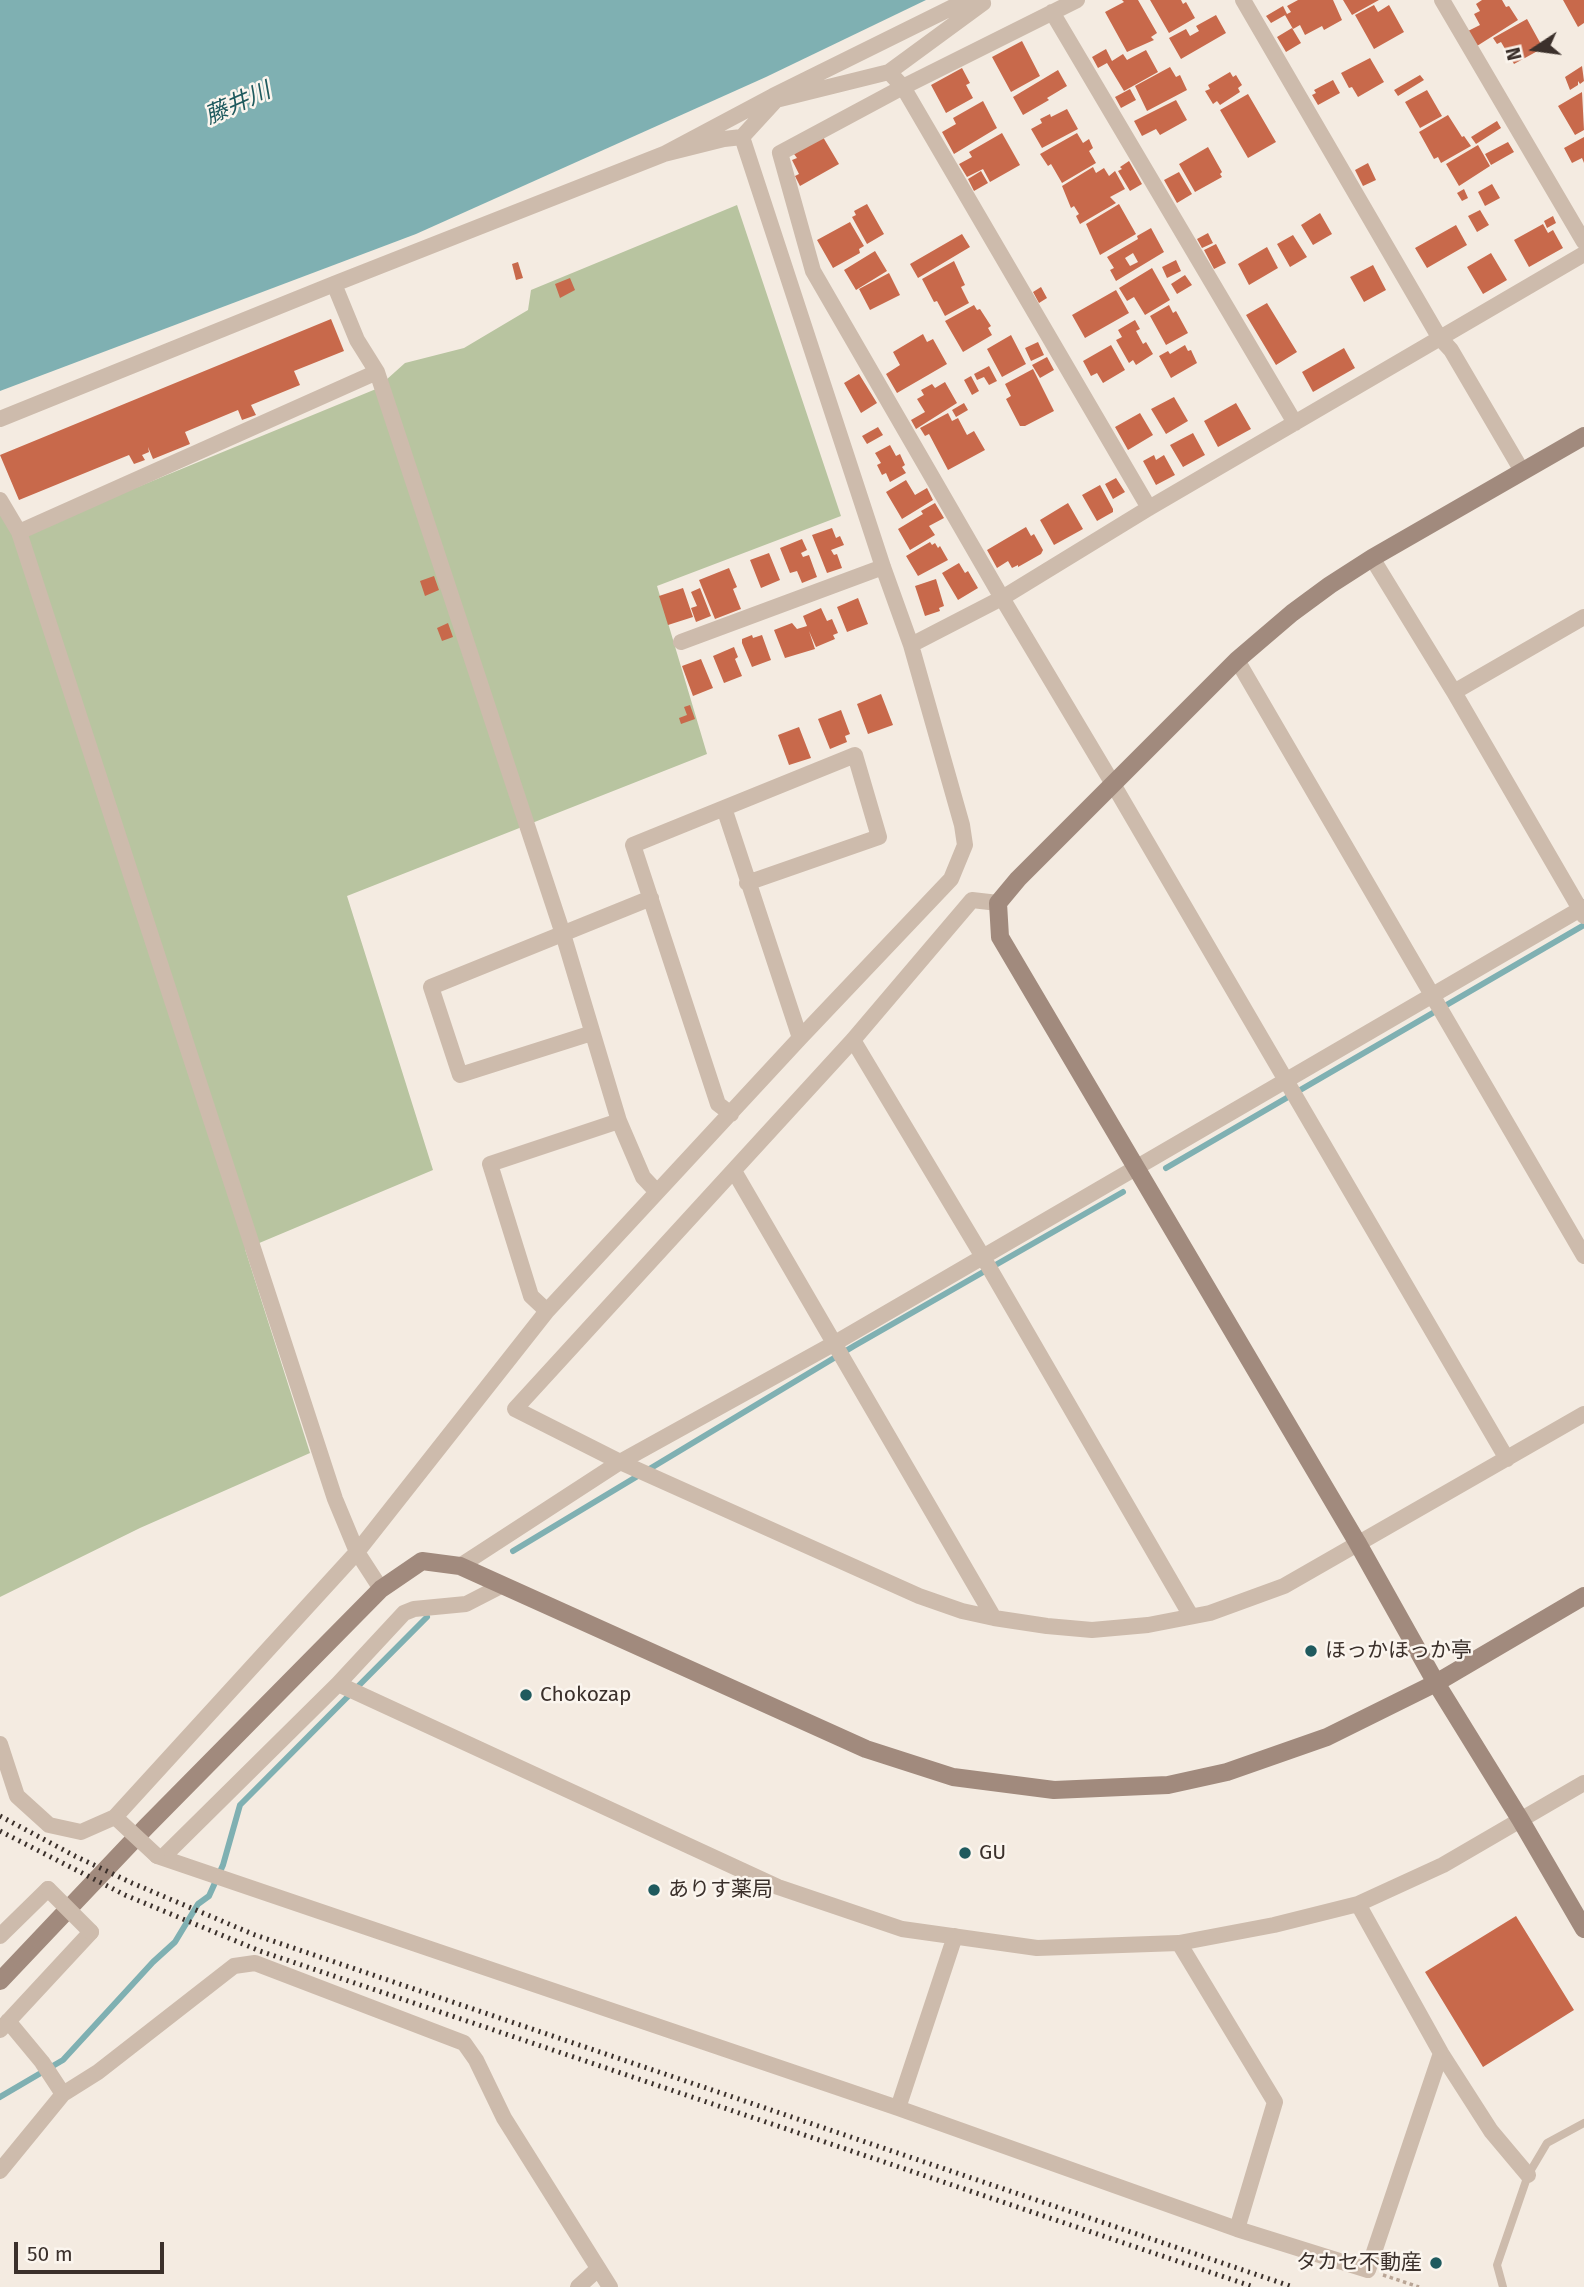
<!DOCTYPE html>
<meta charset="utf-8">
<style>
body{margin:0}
#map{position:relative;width:1584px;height:2287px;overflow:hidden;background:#f4ebe1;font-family:"Fira Sans",sans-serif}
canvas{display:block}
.north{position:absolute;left:1500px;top:14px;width:70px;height:70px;-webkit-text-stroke:5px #fbf5ee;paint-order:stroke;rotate:257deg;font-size:19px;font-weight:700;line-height:28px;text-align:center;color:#3b302b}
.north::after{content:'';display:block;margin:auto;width:24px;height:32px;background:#3b302b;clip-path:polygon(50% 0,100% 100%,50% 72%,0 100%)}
.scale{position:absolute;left:14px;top:2242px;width:150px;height:32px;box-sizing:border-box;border:4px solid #3b302b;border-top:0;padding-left:9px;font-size:21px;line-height:24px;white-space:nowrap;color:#3b302b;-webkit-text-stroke:5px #fbf5ee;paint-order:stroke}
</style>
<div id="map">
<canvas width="1584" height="2287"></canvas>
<div class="north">N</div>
<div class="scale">50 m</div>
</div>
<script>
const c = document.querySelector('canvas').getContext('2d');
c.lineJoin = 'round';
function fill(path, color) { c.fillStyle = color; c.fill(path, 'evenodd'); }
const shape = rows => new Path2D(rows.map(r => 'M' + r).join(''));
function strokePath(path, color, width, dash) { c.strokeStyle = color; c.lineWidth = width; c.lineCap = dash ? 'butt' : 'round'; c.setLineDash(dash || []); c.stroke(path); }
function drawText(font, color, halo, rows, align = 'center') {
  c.font = font + ' "Fira Sans","Noto Sans JP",sans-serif'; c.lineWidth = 5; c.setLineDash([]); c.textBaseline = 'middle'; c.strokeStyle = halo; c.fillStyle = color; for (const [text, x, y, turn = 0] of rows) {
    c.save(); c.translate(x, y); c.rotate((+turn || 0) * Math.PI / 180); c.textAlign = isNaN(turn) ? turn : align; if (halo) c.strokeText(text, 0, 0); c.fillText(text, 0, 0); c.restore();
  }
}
fill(shape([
 [737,205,841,516,657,586,707,754,347,896,433,1170,245,1249,310,1453,140,1528,0,1597,0,508,16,537,376,389,405,363,464,348,528,310,531,290]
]), '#b8c4a0');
fill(shape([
 [0,0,926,0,766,77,416,234,0,391]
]), '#7fb0b2');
strokePath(shape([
 [1166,1168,1584,925],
 [513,1551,854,1346,1123,1192],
 [0,2097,63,2060,153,1962,175,1942,198,1904,209,1896,223,1865,240,1805,427,1617]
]), '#7fb0b2', 6);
fill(shape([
 [1122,0,1138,0,1157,33,1151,37,1154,40,1127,52,1105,12,1124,2],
 [1150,0,1181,0,1183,4,1186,2,1195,18,1169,33],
 [1298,0,1333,0,1342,20,1324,30,1322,26,1305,35,1300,25,1293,29,1285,15,1291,12,1287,6],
 [1343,0,1379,0,1352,15],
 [1482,0,1502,0,1506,7,1509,6,1518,20,1477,46,1468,31,1480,25,1474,14,1480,11,1476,4],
 [1563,0,1584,0,1584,23,1578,27],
 [1374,5,1378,12,1389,5,1404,32,1374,49,1355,15],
 [1283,6,1287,14,1271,23,1266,16],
 [1216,15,1226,33,1181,59,1169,38,1186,29,1190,36,1199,31,1196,26],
 [1527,19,1543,48,1514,64,1501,42,1497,44,1493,38],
 [1292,28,1301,43,1286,52,1277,37],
 [1022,41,1040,76,1011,92,992,57],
 [1106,49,1112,61,1123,54,1127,60,1146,50,1158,72,1124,91,1107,63,1098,68,1092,57],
 [1370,58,1384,82,1358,97,1352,87,1349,88,1341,73],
 [1582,66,1584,81,1580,84,1578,81,1578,85,1570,90,1565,77],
 [1170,67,1176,77,1180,75,1187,90,1147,111,1135,86],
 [962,68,970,83,966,85,973,98,946,113,931,85],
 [1058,70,1067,86,1047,98,1049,100,1023,115,1013,97],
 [1230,72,1233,77,1236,75,1242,85,1238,88,1240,92,1220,105,1217,101,1213,104,1205,91,1210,89,1208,85],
 [1420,75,1424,80,1398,96,1394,90],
 [1333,80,1340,93,1318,105,1312,95,1316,93,1314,90],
 [1130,89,1136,100,1121,108,1115,97],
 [1427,90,1442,116,1420,128,1405,102],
 [1582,92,1584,130,1575,135,1558,106],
 [1248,94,1276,142,1248,158,1220,110],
 [1176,100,1187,120,1160,135,1156,129,1142,136,1134,121],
 [983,101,997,128,954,154,942,132,956,124,953,118],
 [1067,109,1078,129,1042,148,1031,129,1042,123,1040,119,1050,114,1051,117],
 [1448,115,1462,137,1464,136,1471,146,1441,163,1438,157,1434,159,1419,132],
 [1497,121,1501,128,1476,144,1471,137],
 [1002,133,1020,165,990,182,983,169,967,177,959,164,972,157,969,152],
 [1077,133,1083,143,1089,139,1093,148,1089,151,1096,163,1062,183,1051,164,1048,166,1040,154],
 [823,137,839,164,800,186,795,176,799,174,792,160,797,158,794,154],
 [1584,137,1584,163,1582,158,1572,163,1564,148],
 [1508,142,1514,152,1491,165,1485,154],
 [1478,145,1490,166,1459,186,1446,164],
 [1208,147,1222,172,1220,174,1222,177,1195,192,1179,164],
 [1129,161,1142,184,1130,191,1118,171,1122,169,1120,167],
 [1368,163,1376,180,1363,186,1355,170],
 [1093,167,1096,173,1104,168,1109,176,1115,171,1125,189,1110,197,1116,203,1080,224,1076,216,1079,214,1074,206,1071,208,1062,186],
 [981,171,988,183,974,191,968,179],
 [1179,172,1192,194,1177,203,1164,180],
 [1492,184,1500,198,1485,206,1478,192],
 [1464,189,1468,198,1462,201,1457,193],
 [867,204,884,234,867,244,852,217,856,215,854,211],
 [1119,204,1136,234,1100,255,1086,224],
 [1480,210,1489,225,1477,232,1468,216],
 [1320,213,1332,234,1313,245,1301,225],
 [1553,216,1556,223,1547,228,1544,221],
 [850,222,864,246,859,249,860,253,833,268,817,240],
 [1543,224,1548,233,1553,230,1563,248,1529,267,1514,240],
 [1456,225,1467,245,1427,268,1415,248],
 [1151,228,1164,252,1116,281,1110,270,1114,268,1107,257,1138,239,1137,236],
 [1133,253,1138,262,1130,266,1125,258],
 [1208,233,1213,243,1202,248,1197,239],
 [962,234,970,247,918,278,910,264],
 [1293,235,1307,257,1290,267,1277,244],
 [1216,244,1226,263,1214,269,1204,250],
 [1267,247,1278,268,1249,285,1238,264],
 [875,251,887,271,856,290,844,270],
 [1491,253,1507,280,1483,294,1467,267],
 [1176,260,1181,271,1167,278,1162,267],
 [954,261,965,285,961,287,969,303,945,316,937,301,934,302,922,279],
 [518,262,523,278,516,280,512,264],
 [1373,265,1386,290,1364,302,1350,277],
 [1152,268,1170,300,1145,315,1134,297,1127,301,1119,288],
 [889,273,900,295,870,310,859,289],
 [1185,275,1192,285,1177,294,1171,284],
 [570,278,575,290,560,298,555,284],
 [1041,287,1047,298,1039,303,1033,292],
 [1116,290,1129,313,1085,338,1072,315],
 [1267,303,1297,352,1276,365,1246,315],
 [974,305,977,310,980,309,991,326,988,328,992,335,963,352,945,321],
 [1169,305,1173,313,1176,311,1188,333,1166,345,1150,316],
 [331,319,344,351,294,371,300,385,251,405,256,415,242,420,238,410,185,432,190,444,153,459,148,447,149,452,142,455,145,460,134,464,129,455,19,500,0,455],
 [1135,320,1140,329,1136,331,1143,344,1146,342,1153,354,1136,365,1133,360,1129,363,1116,340,1122,337,1118,330],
 [923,334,927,342,933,339,947,364,897,393,886,374,900,365,893,352],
 [1011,335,1026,364,1002,377,987,349],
 [1038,342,1044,355,1031,361,1025,348],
 [1111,345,1125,370,1103,383,1097,373,1091,376,1083,361],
 [1185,345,1188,351,1191,350,1197,363,1171,378,1159,356,1168,351,1170,354],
 [1344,348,1355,368,1313,392,1302,372],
 [1047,357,1054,370,1040,378,1032,365],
 [989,366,997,381,989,385,984,377,977,380,974,374],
 [1033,369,1054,411,1025,426,1020,426,1006,399,1011,396,1005,384],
 [859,374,877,403,861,413,844,383],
 [971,376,979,391,972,395,964,380],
 [945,382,957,403,916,429,911,420,925,412,917,399,924,395,921,390,932,384,935,388],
 [1174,397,1188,421,1166,434,1151,409],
 [964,403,968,410,956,417,952,410],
 [1236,403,1251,429,1218,447,1204,421],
 [948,413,952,421,958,418,967,435,974,431,985,450,948,470,929,434,925,436,920,428],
 [1140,413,1153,435,1128,450,1115,427],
 [878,427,883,435,867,444,862,436],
 [1193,433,1205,455,1183,467,1170,445],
 [890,445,896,456,900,454,905,465,902,467,906,473,890,482,886,473,882,475,877,465,881,463,875,453],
 [1154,455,1156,460,1164,455,1175,475,1156,485,1143,461],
 [1116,478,1125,492,1113,499,1105,484],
 [906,480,915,495,927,488,933,500,902,519,886,492],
 [1100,485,1113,509,1113,512,1097,521,1082,495],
 [935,503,944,518,929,526,935,535,910,550,898,529,923,514,921,511],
 [1068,503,1083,529,1054,545,1040,520],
 [1026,527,1031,536,1034,534,1043,550,1041,554,1018,567,1018,565,1012,568,1008,561,997,568,987,550],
 [832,528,836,538,840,536,844,545,831,550,834,555,837,554,842,568,827,573,812,535],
 [802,539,807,550,801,553,803,557,809,555,817,577,802,583,797,571,790,573,780,548],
 [930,542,932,545,935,543,938,548,940,546,948,560,918,576,906,556],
 [769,553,780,580,761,588,750,560],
 [959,563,965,573,968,571,978,588,958,600,942,573],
 [729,568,737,587,733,589,741,609,715,619,699,580],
 [434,576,439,590,425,596,420,581],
 [936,579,944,606,939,608,940,611,925,616,915,586],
 [683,588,693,617,668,625,659,596],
 [700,588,711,616,696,622,691,608,697,606,691,592],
 [858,598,868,624,847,632,837,607],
 [821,608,827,621,832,619,838,633,833,635,835,639,816,647,809,631,815,649,785,658,774,630,792,623,797,629,807,626,803,616],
 [448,623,453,637,442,641,437,628],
 [752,635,753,638,762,635,771,660,752,667,742,643,742,639],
 [734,647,738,657,735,659,742,676,724,683,713,656],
 [701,659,713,688,693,696,682,666],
 [881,694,893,725,868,734,857,704],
 [690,705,695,719,681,724,679,718,687,715,684,707],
 [841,710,850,734,845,736,847,742,830,749,818,719],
 [799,727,811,758,789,765,778,735],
 [1516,1916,1574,2010,1483,2067,1425,1972]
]), '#c8694b');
strokePath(shape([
 [1383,2275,1419,2287]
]), '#b9a596', 3.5, [3.5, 3.5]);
strokePath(shape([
 [1503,2287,1497,2265,1528,2175,1547,2143,1584,2123]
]), '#cdbbac', 8);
strokePath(shape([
 [1077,0,903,87,780,153,813,271,1002,598,1113,784,1507,1459],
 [1243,0,1439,337,1451,350,1522,471],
 [1442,0,1584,242],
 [1052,12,1295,423],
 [889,72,983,3,982,0],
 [742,137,776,100,889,72,903,87,1149,508],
 [334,284,357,340,377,372,563,934,619,1121,643,1177,657,1192],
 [0,419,334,284,664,154,773,96,967,0],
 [0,500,19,532,335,1499,357,1552,381,1589],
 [19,532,377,372],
 [1372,558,1454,692,1584,916],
 [681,642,883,567],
 [911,645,1002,598,1149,508,1584,254],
 [1237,660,1584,1256],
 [1454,692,1584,617],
 [724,808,800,1038],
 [998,903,972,900,853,1040,515,1409,620,1462,919,1596,962,1611,994,1618,1047,1626,1092,1630,1148,1625,1210,1613,1284,1586,1584,1414],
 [592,1033,460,1075,431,987,651,898],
 [853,1040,983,1257,1191,1616],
 [731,1114,718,1104,633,845,855,755,879,837,747,883],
 [734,1171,994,1618],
 [547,1311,531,1296,490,1164,619,1121],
 [460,1566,620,1462,835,1343,1584,907],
 [338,1684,778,1887,902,1929,1037,1948,1179,1943,1274,1925,1358,1904,1443,1865,1584,1783],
 [0,1744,17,1796,49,1825,81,1832,115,1817,357,1552,547,1311,800,1038,951,879,965,845,962,825,911,645,883,567,742,137,724,139,664,154],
 [157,1856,898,2108,1237,2229,1368,2270,1441,2053],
 [163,1857,338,1684,404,1613,414,1609,466,1604,503,1585],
 [1358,1904,1441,2053,1491,2131,1528,2175],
 [0,1936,48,1889],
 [1179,1943,1275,2102,1237,2229],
 [8,2021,42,2062,63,2094],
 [0,2030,91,1932],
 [898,2108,955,1936],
 [0,2171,63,2094,98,2072,234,1966,255,1963,464,2043,476,2060,504,2118,610,2287],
 [578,2287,598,2269]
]), '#cdbbac', 16);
strokePath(shape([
 [1584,436,1372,558,1330,585,1292,613,1237,660,1018,879,998,903,1000,937,1357,1542,1436,1683,1520,1819,1584,1929],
 [0,1981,146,1827,381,1589,422,1561,460,1566,866,1749,953,1777,1054,1790,1168,1785,1227,1772,1327,1737,1436,1683,1584,1596]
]), '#a18a7d', 18);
strokePath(shape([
 [0,1816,75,1856,132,1883,255,1935,1293,2287],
 [0,1831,125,1895,260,1951,1254,2287]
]), '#3b302b', 5, [2, 5]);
strokePath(shape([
 [115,1817,157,1856],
 [48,1889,91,1932]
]), '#cdbbac', 16);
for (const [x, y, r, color] of [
 [1311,1651,7,"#1f5a5e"],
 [526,1695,7,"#1f5a5e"],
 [965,1853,7,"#1f5a5e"],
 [654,1890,7,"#1f5a5e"],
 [1436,2263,7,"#1f5a5e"]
]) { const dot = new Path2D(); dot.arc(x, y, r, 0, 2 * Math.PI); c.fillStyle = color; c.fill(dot); strokePath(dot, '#fbf5ee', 2.5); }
drawText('21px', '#3b302b', '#fbf5ee', [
 ["ほっかほっか亭",1325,1651],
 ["Chokozap",540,1695],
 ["GU",979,1853],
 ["ありす薬局",668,1890],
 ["タカセ不動産",1422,2263,"right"]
], 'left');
drawText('italic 23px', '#1f5a5e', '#fbf5ee', [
 ["藤井川",238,104,-24]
]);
</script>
